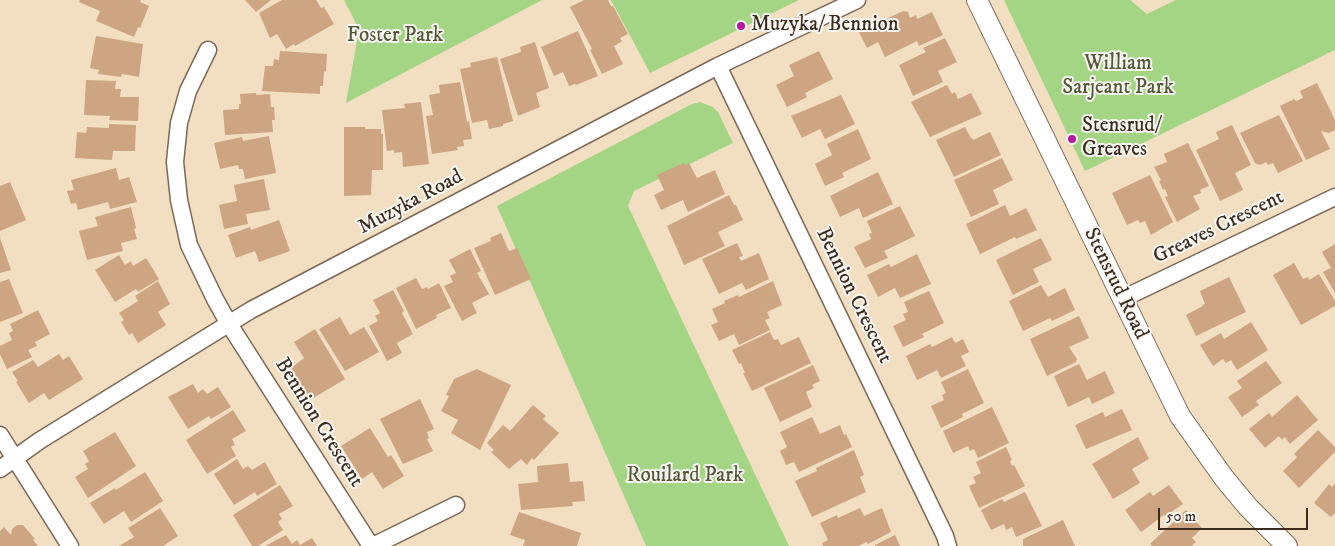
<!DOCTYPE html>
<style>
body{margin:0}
#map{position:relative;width:1335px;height:546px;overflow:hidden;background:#f2dec1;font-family:"IM FELL DW Pica",serif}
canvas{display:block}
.scale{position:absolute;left:1158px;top:508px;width:150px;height:22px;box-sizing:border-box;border:2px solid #3b2a1e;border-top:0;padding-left:6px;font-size:15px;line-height:18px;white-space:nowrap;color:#3b2a1e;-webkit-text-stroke:4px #f6f6f2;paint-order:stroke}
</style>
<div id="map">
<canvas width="1335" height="546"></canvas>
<div class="scale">50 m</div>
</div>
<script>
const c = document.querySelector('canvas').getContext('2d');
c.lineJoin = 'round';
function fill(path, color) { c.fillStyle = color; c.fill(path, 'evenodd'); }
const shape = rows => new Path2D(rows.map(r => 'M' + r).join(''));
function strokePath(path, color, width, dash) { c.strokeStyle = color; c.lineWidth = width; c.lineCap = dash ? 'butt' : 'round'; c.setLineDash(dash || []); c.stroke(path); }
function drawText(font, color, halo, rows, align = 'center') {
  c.font = font + ' "IM FELL DW Pica",serif'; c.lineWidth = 4; c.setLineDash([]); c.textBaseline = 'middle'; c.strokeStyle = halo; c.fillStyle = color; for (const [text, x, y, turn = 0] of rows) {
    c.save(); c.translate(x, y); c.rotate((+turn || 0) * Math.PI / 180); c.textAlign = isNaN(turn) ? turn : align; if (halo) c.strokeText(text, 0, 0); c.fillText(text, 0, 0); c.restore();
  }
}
fill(shape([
 [344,0,542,0,346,103,359,29],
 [611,0,799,0,650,73],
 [1004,0,1130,0,1147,14,1176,0,1335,0,1335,50,1085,171],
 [700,102,713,107,718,112,733,143,634,191,628,206,789,546,646,546,497,206,692,104]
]), '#a4d584');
fill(shape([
 [80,0,141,0,140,2,149,6,140,28,138,27,134,37,96,21,100,11,79,2],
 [245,0,271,0,256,12],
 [282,0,316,0,321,8,324,7,334,24,295,46,294,44,286,49,277,34,270,38,259,13],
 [584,0,608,0,611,6,613,6,628,34,620,38,622,41,614,46,623,64,602,74,590,50,592,49,570,7],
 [903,11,908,12,910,18,916,15,917,19,932,12,943,35,919,46,917,41,885,57,878,42,867,48,859,32],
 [578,31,598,76,576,85,575,84,569,86,563,72,554,76,541,47],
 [96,36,143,44,139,77,122,74,121,77,98,74,99,70,90,68],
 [945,38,957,62,938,71,943,82,913,96,899,65,926,52,923,48],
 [535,42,549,88,536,93,540,107,518,116,500,59,521,52,520,47],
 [280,51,327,54,326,72,324,71,323,86,320,86,320,94,262,91,265,66,273,66,274,59,279,60],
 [819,51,833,79,805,93,807,97,787,107,776,85,794,76,789,65],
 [497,57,513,121,503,124,503,126,489,129,487,120,472,123,460,69,471,67,470,63],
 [86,80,116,81,115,89,121,89,120,97,139,97,138,121,109,120,110,116,84,115],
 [460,82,467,122,469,121,472,139,463,140,464,146,457,147,458,150,432,154,426,116,433,115,429,95,440,93,439,85],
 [1317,83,1335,120,1335,130,1329,133,1321,131,1330,149,1306,160,1280,106,1294,99,1296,101,1303,98,1300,91],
 [947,85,952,94,955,92,958,99,971,93,982,114,930,137,911,102],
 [256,93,256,95,270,94,271,107,274,107,275,120,272,120,273,132,225,135,223,110,239,109,239,104,241,104,240,94],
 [841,95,855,124,825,139,820,129,802,138,791,116],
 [421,102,429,164,403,167,402,152,394,153,394,150,387,151,382,110,405,108,404,104],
 [1279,115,1303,161,1278,173,1273,163,1268,165,1266,162,1260,165,1255,163,1240,133],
 [109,124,136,125,135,151,113,151,112,160,75,158,77,132,86,133,87,127,109,128],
 [1232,125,1251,165,1235,173,1243,190,1220,201,1196,150,1219,139,1216,132],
 [344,127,365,127,365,129,381,129,381,134,383,134,383,170,372,170,371,195,344,196],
 [965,127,971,138,972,138,973,140,990,132,1001,155,954,177,936,140],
 [858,129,871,159,842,173,844,177,825,186,815,164,832,155,827,144],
 [269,136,276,173,245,179,243,169,239,169,238,165,220,169,214,143,242,137,243,141],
 [1188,143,1209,186,1200,190,1201,193,1193,196,1200,209,1177,222,1165,197,1168,196,1165,189,1163,190,1159,181,1161,180,1154,167,1167,162,1164,154],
 [1002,158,1013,180,993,190,999,204,971,217,954,180],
 [684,163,685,165,689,163,697,178,715,170,725,194,688,212,683,200,661,210,654,195,664,190,657,175],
 [116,168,119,180,129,177,137,202,110,209,108,202,78,210,76,203,71,204,67,191,74,190,71,180],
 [878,172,893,204,863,218,859,208,840,217,830,196],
 [1150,175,1173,222,1151,235,1145,221,1140,223,1138,220,1127,225,1112,193],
 [264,179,270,210,246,214,248,224,224,229,219,205,237,201,234,185],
 [10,182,26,220,0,231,0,186],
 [729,195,734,205,736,205,743,220,718,232,725,246,684,265,667,226],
 [1005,205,1010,216,1026,208,1037,230,1016,239,1015,237,980,254,966,224],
 [900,206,915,236,884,251,888,258,865,268,854,247,871,239,869,234,872,233,867,221],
 [131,207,136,228,134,229,137,239,121,243,123,251,87,260,79,231,98,226,95,217],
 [279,220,290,251,259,262,255,251,236,258,228,235,250,227,251,230],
 [501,233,509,251,517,248,531,279,495,295,474,248,491,241,490,238],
 [0,238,11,270,0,273],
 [1041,238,1052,260,1033,269,1039,282,1013,295,996,260],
 [737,243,743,256,739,257,741,261,759,253,769,279,746,290,742,283,719,294,702,259],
 [1335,244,1335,293,1323,272,1331,268,1322,252],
 [470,249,481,271,477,273,489,294,472,303,477,313,462,321,444,286,453,282,450,276,456,273,449,260],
 [917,254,931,284,900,298,895,288,878,297,867,275,889,264,891,267],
 [119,255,125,265,131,261,133,266,146,258,159,279,138,292,136,289,115,302,95,270],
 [1294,263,1303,279,1308,277,1309,280,1319,274,1335,301,1335,306,1301,325,1273,275],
 [1229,277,1246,312,1196,336,1186,315,1203,306,1202,305,1205,304,1200,291],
 [416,278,422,289,427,287,428,289,439,283,451,308,436,315,437,318,416,329,396,288],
 [9,279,23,313,0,322,0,282],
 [158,281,170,304,158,312,166,325,138,343,132,333,129,335,121,322,124,320,119,313,138,301,135,296],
 [773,281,782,305,767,312,770,318,765,320,770,330,739,345,734,334,719,341,711,325,718,322,712,309,725,303,724,301,738,295,739,297],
 [1041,285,1048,297,1065,288,1075,310,1052,321,1050,318,1023,331,1009,301],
 [393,290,404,311,402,313,413,334,397,343,402,353,387,361,369,326,378,321,375,316,380,313,373,300],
 [929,291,944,323,922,334,924,337,903,347,893,326,906,320,903,314,908,312,904,302],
 [38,310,50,334,35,342,37,346,28,350,32,357,7,369,0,354,0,346,12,340,9,333,13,331,10,324],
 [1079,316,1089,338,1069,347,1077,359,1076,362,1047,376,1030,339],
 [340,317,350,335,364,327,379,352,345,371,319,329],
 [1251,322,1268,350,1237,370,1231,360,1226,363,1223,359,1213,366,1200,345,1221,333,1224,339],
 [315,329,345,379,310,400,291,368,304,358,294,342],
 [770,332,774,340,778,339,781,345,799,337,811,363,752,391,743,373,745,373,741,363,739,364,732,350],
 [952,337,955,343,963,339,969,352,961,356,966,366,941,378,937,370,917,380,906,356,930,344,932,347],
 [59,354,63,360,69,356,83,379,49,400,44,393,29,403,16,382,18,381,12,372,33,360,38,367],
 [1266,361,1282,383,1256,401,1259,405,1242,417,1228,397,1242,388,1237,381],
 [1079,364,1087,380,1105,371,1115,393,1092,404,1089,397,1068,407,1054,376],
 [813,365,820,381,812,385,814,388,806,392,812,407,780,422,764,388],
 [477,369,511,385,480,450,451,433,458,420,441,411,449,396,446,395,454,379],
 [968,369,984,403,962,414,963,417,941,428,931,406,944,400,942,395,946,393,941,382],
 [193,384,198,393,203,389,207,394,218,387,231,407,211,419,209,416,188,429,168,397],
 [1297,395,1318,420,1290,444,1285,437,1282,440,1279,436,1265,448,1249,429,1269,413,1272,417],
 [420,399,434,429,427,432,429,438,427,439,433,451,403,464,380,419],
 [533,405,546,416,543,419,559,433,534,460,532,458,527,465,521,459,509,469,491,452,494,450,487,443,503,425,510,431],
 [992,407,1009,443,978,458,974,449,970,451,968,446,953,453,943,431],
 [1122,409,1132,430,1086,449,1075,425,1103,412,1105,417],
 [233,410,246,431,232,439,235,445,231,447,236,456,207,474,186,440],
 [812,417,820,434,840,425,844,435,846,434,852,447,799,472,794,462,786,465,780,451,787,447,780,432],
 [370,428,388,457,391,455,404,476,383,489,372,472,362,479,341,446],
 [1318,430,1335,447,1335,452,1299,488,1283,471,1297,457,1294,454],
 [115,432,136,466,88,498,75,477,88,469,85,464,89,461,83,451],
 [1138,437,1149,459,1132,469,1140,483,1113,499,1092,464],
 [1006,447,1012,460,1010,461,1012,466,1014,465,1025,486,979,508,969,486,976,483,973,477,981,473,976,462],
 [854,450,864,475,860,477,866,492,812,517,795,481,817,471,816,468],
 [237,459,243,469,248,466,252,470,265,462,277,484,257,496,255,492,234,505,214,474],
 [568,463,570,482,583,481,585,501,572,502,573,506,521,510,518,484,538,482,537,466],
 [145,472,163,501,131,522,124,511,104,524,90,503,115,488,116,490],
 [1335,483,1335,513,1331,517,1314,503,1329,484,1332,487],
 [280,485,293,506,279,514,282,519,278,522,283,530,258,546,252,546,233,515],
 [1169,485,1183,504,1165,516,1164,515,1141,532,1125,510,1150,492,1153,496],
 [1025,492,1042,526,1016,537,1012,527,1006,530,1004,524,991,530,981,510,1002,499,1004,502],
 [160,508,178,536,163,546,119,546,134,537,128,528],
 [860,508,864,516,882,508,891,532,868,544,867,542,858,546,823,546,822,543,828,540,820,523,837,515,838,518],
 [1186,510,1202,528,1192,538,1196,542,1192,545,1194,546,1152,546,1150,544],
 [519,512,581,533,577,546,523,546,525,540,510,535],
 [1063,520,1075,546,1023,546,1023,539],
 [17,525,23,525,35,539,33,540,38,546,0,546,0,531,4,527,11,535,12,529],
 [286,535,292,544,297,540,300,545,312,538,317,546,265,546],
 [895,535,900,546,875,546,875,545]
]), '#cda583');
const minor = shape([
 [208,50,188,91,179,123,175,162,179,200,189,245,215,299,229,324,371,546],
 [718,66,945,536,948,546],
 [1122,299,1335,197],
 [0,435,70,546],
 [0,469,39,441,251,310,718,66,857,0],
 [373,546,456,505]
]);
const tertiary = shape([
 [977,0,1180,416,1224,478,1248,507,1287,546]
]);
strokePath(minor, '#7b6957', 19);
strokePath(tertiary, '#7b6957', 22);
strokePath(minor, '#fff', 16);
strokePath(tertiary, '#fff', 20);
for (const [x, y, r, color] of [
 [741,26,5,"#b5179e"],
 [1072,139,5,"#b5179e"]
]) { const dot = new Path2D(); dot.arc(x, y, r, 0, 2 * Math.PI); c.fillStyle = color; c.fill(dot); strokePath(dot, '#f6f6f2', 2); }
drawText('21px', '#3b2a1e', '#f6f6f2', [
 ["Muzyka/ Bennion",751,26],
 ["Stensrud/",1082,127],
 ["Greaves",1082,151]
], 'left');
drawText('21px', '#555538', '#f6f6f2', [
 ["Foster Park",395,37],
 ["William",1118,65],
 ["Sarjeant Park",1118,89],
 ["Rouilard Park",685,477]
]);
drawText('21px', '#3b2a1e', '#f6f6f2', [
 ["Muzyka Road",411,203,-28],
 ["Greaves Crescent",1219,228,-26],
 ["Stensrud Road",1115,284,64],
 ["Bennion Crescent",853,296,64],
 ["Bennion Crescent",318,423,58]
]);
</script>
